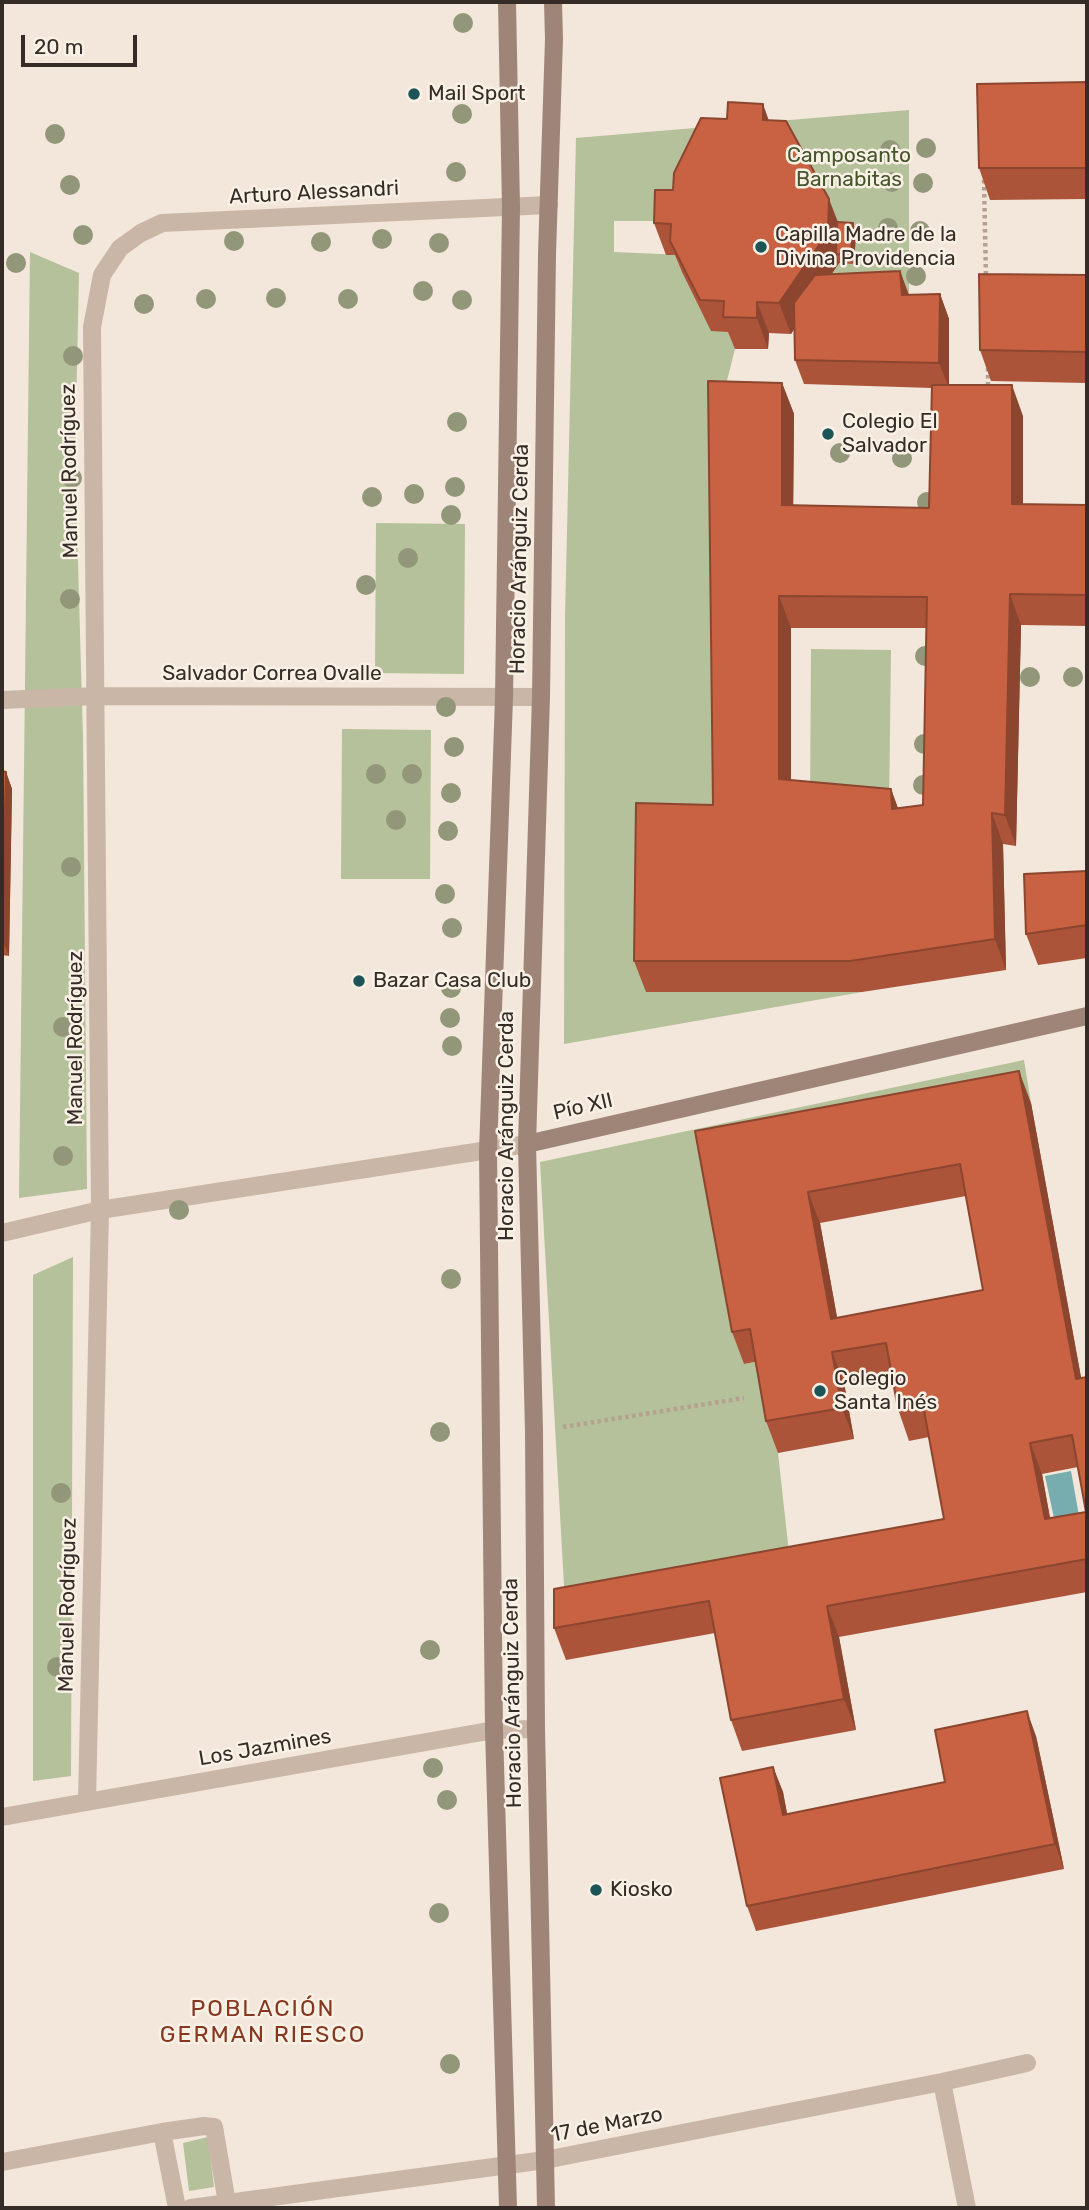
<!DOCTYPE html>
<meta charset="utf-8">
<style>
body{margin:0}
#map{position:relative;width:1089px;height:2210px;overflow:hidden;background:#f2e7da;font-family:Rubik,sans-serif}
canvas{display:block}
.frame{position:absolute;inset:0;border:4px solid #362c27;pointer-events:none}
.scale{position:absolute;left:21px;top:35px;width:116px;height:32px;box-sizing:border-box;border:4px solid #362c27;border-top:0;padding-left:9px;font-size:21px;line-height:24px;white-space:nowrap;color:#362c27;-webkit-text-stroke:5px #faf1e6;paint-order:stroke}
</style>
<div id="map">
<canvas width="1089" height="2210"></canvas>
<div class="frame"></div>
<div class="scale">20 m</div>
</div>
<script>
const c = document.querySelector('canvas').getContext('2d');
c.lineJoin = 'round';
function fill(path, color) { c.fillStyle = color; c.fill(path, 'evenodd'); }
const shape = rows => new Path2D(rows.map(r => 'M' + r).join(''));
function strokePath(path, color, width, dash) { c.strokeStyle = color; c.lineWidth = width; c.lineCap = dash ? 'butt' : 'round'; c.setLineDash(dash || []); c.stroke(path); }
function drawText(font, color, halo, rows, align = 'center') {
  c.font = font + ' Rubik,sans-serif'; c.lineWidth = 5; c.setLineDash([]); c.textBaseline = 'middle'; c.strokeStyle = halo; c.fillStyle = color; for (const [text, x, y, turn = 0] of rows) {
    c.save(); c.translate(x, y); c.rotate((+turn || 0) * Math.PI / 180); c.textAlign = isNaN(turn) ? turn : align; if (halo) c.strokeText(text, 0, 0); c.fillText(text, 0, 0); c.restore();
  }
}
fill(shape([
 [909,110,909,296,813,301,684,221,614,221,614,252,683,255,735,332,735,349,719,412,724,836,862,992,564,1044,565,619,576,138],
 [30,252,79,273,75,459,83,738,87,1189,19,1198],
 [376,523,465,524,464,674,375,673],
 [811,649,891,650,889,810,810,809],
 [342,729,431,730,430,879,341,879],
 [1024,1060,1031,1103,707,1162,744,1364,761,1361,778,1453,792,1580,566,1620,540,1162],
 [73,1257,71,1776,33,1781,33,1275],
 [208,2137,214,2187,189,2191,183,2143]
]), '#b4c19a');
fill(shape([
 [1071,1471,1081,1527,1057,1532,1045,1476]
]), '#78adaf');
strokePath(shape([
 [984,180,986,279],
 [988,368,988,387],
 [563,1427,744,1398]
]), '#b6a090', 4.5, [3.5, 3.5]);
strokePath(shape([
 [2,700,96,696,541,697],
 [2,1233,100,1210,527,1144],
 [87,1802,100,1210,92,327,102,275,120,248,141,233,162,223,549,205],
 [2,1817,494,1730,536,1729],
 [942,2082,967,2208],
 [162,2132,177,2208],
 [2,2162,162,2132,204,2126,214,2127,227,2203],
 [191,2208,545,2160,942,2082,1027,2063]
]), '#cab6a6', 18);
strokePath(shape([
 [507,2,511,207,504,698,488,1151,494,1730,508,2208],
 [527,1144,1087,1016],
 [546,2208,536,1729,534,1431,527,1144,541,697,547,254,554,39,553,2]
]), '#9e8577', 18);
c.fillStyle = '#939779';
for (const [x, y] of [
 [463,23],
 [462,114],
 [55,134],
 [926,148],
 [890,150],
 [456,172],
 [892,182],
 [923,183],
 [70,185],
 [888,228],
 [920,231],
 [83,235],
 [382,239],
 [234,241],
 [321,242],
 [439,243],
 [16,263],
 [916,276],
 [423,291],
 [276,298],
 [206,299],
 [348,299],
 [462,300],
 [144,304],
 [73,356],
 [457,422],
 [840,453],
 [902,458],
 [72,478],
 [455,487],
 [414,494],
 [372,497],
 [927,502],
 [451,515],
 [408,558],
 [366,585],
 [70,599],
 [925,656],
 [1030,677],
 [1073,677],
 [446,707],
 [924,744],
 [454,747],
 [376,774],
 [412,774],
 [923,785],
 [451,793],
 [396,820],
 [448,831],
 [71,867],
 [445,894],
 [452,928],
 [451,988],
 [450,1018],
 [63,1027],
 [452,1046],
 [63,1156],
 [179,1210],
 [451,1279],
 [440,1432],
 [61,1493],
 [430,1650],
 [57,1667],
 [433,1768],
 [447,1800],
 [439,1913],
 [450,2064]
]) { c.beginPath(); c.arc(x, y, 10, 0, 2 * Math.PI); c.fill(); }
fill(shape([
 [1087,82,1087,199,990,200,979,168],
 [769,120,837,222,856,232,854,264,839,263,831,275,900,271,909,295,940,294,949,319,949,385,1023,416,1023,505,1087,505,1087,626,1021,625,1016,846,1003,844,1006,970,862,992,646,992,634,961,713,805,782,383,794,414,793,505,929,508,932,388,804,384,795,360,794,328,791,334,769,333,768,349,735,349,728,332,711,331,682,272,675,255,666,255,654,223],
 [791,628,926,628,923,805,898,808,891,789,791,780],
 [1087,275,1087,383,991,381,980,350],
 [2,771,6,772,12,789,9,956,2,955],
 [1087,871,1087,958,1038,965,1026,934],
 [1031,1103,1081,1378,1087,1377,1087,1592,839,1637,856,1730,742,1751,731,1720,715,1633,566,1660,554,1628,944,1519,929,1437,909,1441,898,1409,892,1375,844,1383,854,1439,778,1453,766,1421,755,1362,744,1364,732,1332,695,1131],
 [966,1196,983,1290,837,1318,820,1223],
 [1078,1467,1086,1512,1050,1518,1042,1474],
 [1036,1736,1064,1869,756,1931,747,1906,773,1767,783,1792,787,1814,945,1782]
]), '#ac5439');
fill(shape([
 [763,104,774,135,763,120],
 [829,199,841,230,836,254,839,263,791,334,779,303],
 [853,223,856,232,854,264,851,255],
 [900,271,909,296,902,295],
 [940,294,949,319,949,388,939,363],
 [757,302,769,333,768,349,757,318],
 [782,383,794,414,793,536,782,505],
 [1012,385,1023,416,1023,536,1012,504],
 [1010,594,1021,625,1016,846,1005,815],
 [779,596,791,628,791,810,779,779],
 [6,772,12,789,9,956,2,939],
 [891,789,902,820,892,809],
 [992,813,1003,844,1006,970,995,939],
 [1019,1071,1031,1103,1087,1410,1076,1379],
 [808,1192,820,1223,843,1350,831,1319],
 [832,1352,844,1383,854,1439,842,1408],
 [1030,1443,1042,1474,1056,1551,1045,1519],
 [827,1606,839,1637,856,1730,844,1699],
 [1027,1711,1036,1736,1064,1869,1055,1844],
 [773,1767,783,1792,792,1840,783,1815]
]), '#8c452e');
const building = shape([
 [1087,82,1087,168,979,168,977,84,1087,82],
 [728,102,763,104,763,120,786,121,829,199,828,232,779,303,757,302,757,318,723,317,724,301,700,300,670,241,671,224,654,223,655,190,673,190,674,173,701,118,727,119,728,102],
 [837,222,853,223,851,255,836,254,837,222],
 [900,271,902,295,940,294,939,363,795,360,794,303,815,275,900,271],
 [979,274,1087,275,1087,352,980,350,979,274],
 [708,381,782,383,782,505,929,508,932,385,1012,385,1012,504,1087,505,1087,595,1010,594,1005,815,992,813,995,939,850,961,634,961,636,803,713,805,708,381],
 [779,596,927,597,923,805,892,809,891,789,779,779,779,596],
 [2,771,6,772,2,939,2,771],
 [1087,871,1087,925,1026,934,1024,874,1087,871],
 [1019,1071,1076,1379,1087,1377,1087,1559,827,1606,844,1699,731,1720,709,1601,554,1628,554,1589,944,1519,923,1405,898,1409,886,1343,832,1352,842,1408,766,1421,750,1329,732,1332,695,1131,1019,1071],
 [960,1164,983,1290,831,1319,808,1192,960,1164],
 [1072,1435,1086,1512,1045,1519,1030,1443,1072,1435],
 [1027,1711,1055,1844,747,1906,720,1778,773,1767,783,1815,945,1782,935,1730,1027,1711]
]);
fill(building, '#c86242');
strokePath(building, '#8c452e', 2);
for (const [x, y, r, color] of [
 [414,94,7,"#1c5458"],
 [761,247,7,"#1c5458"],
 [828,434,7,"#1c5458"],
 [359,981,7,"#1c5458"],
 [820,1391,7,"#1c5458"],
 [596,1890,7,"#1c5458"]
]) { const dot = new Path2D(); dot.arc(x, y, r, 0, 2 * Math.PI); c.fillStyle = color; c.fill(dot); strokePath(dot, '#faf1e6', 2.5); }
drawText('21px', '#362c27', '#faf1e6', [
 ["Mail Sport",428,94],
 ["Capilla Madre de la",775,235],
 ["Divina Providencia",775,259],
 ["Colegio El",842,422],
 ["Salvador",842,446],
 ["Bazar Casa Club",373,981],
 ["Colegio",834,1379],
 ["Santa Inés",834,1403],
 ["Kiosko",610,1890]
], 'left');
drawText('21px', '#45552a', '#faf1e6', [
 ["Camposanto",849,156],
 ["Barnabitas",849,180]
]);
drawText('21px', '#362c27', '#faf1e6', [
 ["Arturo Alessandri",314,193,-3],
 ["Manuel Rodríguez",70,471,-91],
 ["Horacio Aránguiz Cerda",520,559,-89],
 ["Salvador Correa Ovalle",272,674],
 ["Manuel Rodríguez",76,1038,-90],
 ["Pío XII",583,1107,-13],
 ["Horacio Aránguiz Cerda",507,1126,-90],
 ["Manuel Rodríguez",68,1605,-89],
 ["Horacio Aránguiz Cerda",513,1693,-91],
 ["Los Jazmines",265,1748,-10],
 ["17 de Marzo",607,2125,-11]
]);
c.letterSpacing = '2px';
drawText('23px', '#86371f', '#faf1e6', [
 ["POBLACIÓN",263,2009],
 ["GERMAN RIESCO",263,2035]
]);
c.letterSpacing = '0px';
</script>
